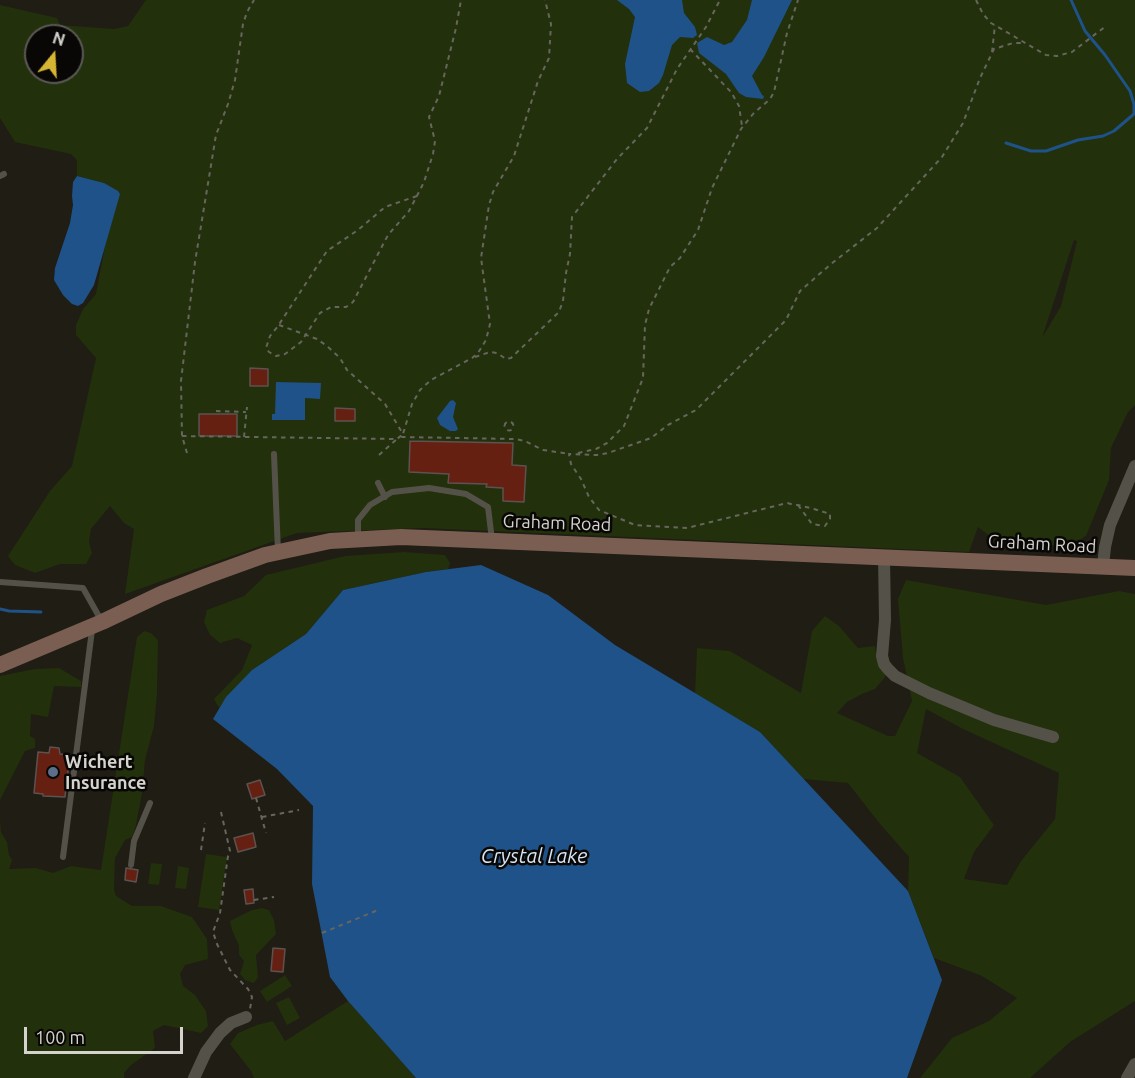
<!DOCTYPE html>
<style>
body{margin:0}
#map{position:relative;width:1135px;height:1078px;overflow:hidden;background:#1f1d14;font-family:Ubuntu,sans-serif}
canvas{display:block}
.north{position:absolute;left:24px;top:24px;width:60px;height:60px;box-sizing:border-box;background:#080705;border:2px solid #5a5955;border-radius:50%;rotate:18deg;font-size:16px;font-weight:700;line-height:24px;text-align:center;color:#d4d3cd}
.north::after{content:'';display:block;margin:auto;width:21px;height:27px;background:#d5b534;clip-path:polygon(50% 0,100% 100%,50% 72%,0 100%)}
.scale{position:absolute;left:24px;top:1027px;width:159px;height:27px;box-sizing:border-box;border:3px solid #d4d3cd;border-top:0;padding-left:8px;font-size:18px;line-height:21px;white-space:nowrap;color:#d4d3cd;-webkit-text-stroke:4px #080705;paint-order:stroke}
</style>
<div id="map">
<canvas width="1135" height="1078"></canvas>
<div class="north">N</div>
<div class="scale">100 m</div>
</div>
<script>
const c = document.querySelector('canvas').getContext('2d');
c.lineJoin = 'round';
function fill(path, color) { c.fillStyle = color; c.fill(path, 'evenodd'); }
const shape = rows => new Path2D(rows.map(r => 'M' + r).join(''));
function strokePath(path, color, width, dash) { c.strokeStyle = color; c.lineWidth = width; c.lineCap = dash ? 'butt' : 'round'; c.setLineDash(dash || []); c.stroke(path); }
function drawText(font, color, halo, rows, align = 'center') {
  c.font = font + ' Ubuntu,sans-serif'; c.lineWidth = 5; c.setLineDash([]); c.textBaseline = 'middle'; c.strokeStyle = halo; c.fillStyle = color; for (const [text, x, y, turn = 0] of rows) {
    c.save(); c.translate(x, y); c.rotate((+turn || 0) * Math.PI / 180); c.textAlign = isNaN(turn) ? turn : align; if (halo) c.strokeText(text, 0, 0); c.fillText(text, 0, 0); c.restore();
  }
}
fill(shape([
 [146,0,1135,0,1135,405,1128,412,1111,448,1109,480,1086,536,1081,539,1061,545,1005,548,978,527,969,552,422,528,297,533,125,594,134,529,124,523,110,506,91,529,89,542,92,553,86,564,60,564,35,573,15,565,8,556,50,491,72,466,96,358,76,335,76,325,83,309,96,294,106,241,116,205,104,183,77,176,77,160,71,154,15,142,0,118,0,5,57,18,60,25,114,29,128,26],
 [36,36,72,36,72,72,36,72],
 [1074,240,1077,241,1061,306,1042,338],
 [404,552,445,555,450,563,448,569,426,572,343,590,306,634,252,670,219,708,214,699,242,670,252,645,237,638,220,643,210,635,204,622,207,610,244,596,266,575,345,556],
 [906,580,1046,605,1119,591,1135,594,1135,1001,1070,1042,1030,1078,920,1078,952,1038,989,1021,1017,998,982,976,934,958,908,891,909,857,880,824,848,783,803,779,760,732,695,694,697,648,730,651,801,693,812,631,825,616,839,626,858,648,875,646,877,659,886,676,875,689,862,694,847,702,837,713,888,736,895,736,912,701,903,658,898,599],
 [926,709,963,729,1059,773,1055,819,1021,861,1007,885,964,879,974,852,994,825,960,777,917,753],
 [144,631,151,633,158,640,157,694,154,726,145,760,142,793,136,825,132,837,125,840,115,858,114,890,116,896,132,906,161,906,192,917,207,939,208,959,185,965,180,974,183,986,195,995,206,1011,208,1026,201,1033,164,1025,153,1031,155,1048,131,1065,124,1073,124,1078,0,1078,0,820,1,832,7,842,9,855,12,860,9,869,36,868,53,873,71,866,101,870,137,637],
 [59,668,81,681,81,687,54,686,48,717,31,714,30,736,35,739,35,748,25,751,0,800,0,676,35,669],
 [206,854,227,857,219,910,198,907],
 [151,863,162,864,159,885,148,884],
 [178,866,189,868,186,889,175,888],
 [262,908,269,910,274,920,276,934,256,955,258,977,254,983,245,980,240,974,244,961,239,955,239,946,232,930,230,921,252,910],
 [285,975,292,986,267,1002,260,991],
 [289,997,300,1018,287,1025,276,1003],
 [348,1001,416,1078,254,1078,251,1071,230,1044,238,1033,257,1025,273,1021,285,1041]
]), '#22300c');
fill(shape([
 [617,0,682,0,684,13,695,27,697,35,693,38,680,37,672,45,663,75,659,83,649,91,640,92,627,83,625,64,635,17,629,9],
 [752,0,792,0,764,57,752,76,762,95,764,96,763,99,746,97,739,93,726,74,699,53,697,43,707,37,724,45,732,42,747,20],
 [77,176,104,183,118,191,120,194,94,285,83,303,78,306,72,304,63,295,54,280,55,268,70,223,73,205,72,196,73,182],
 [276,382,321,383,320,399,305,398,305,420,272,420,272,414,275,414],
 [453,400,456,403,453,417,458,429,456,431,450,431,440,425,437,418,450,401],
 [481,565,548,595,615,645,760,732,908,891,942,980,907,1078,416,1078,348,1001,330,977,312,884,313,806,277,769,213,719,226,697,252,670,306,634,343,590,426,572]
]), '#1f5288');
strokePath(shape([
 [1006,143,1031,151,1046,151,1078,140,1103,136,1114,131,1134,114,1134,104,1130,91,1105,55,1085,31,1071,0],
 [0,609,9,611,41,612]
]), '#1f5288', 3);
const building = shape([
 [250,368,268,369,268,386,250,386,250,368],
 [335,408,355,409,355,421,335,421,335,408],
 [199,414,237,414,237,436,199,436,199,414],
 [410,441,513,443,512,465,526,466,524,502,503,501,503,488,486,487,487,484,448,483,449,474,409,472,410,441],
 [50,747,59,748,60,754,70,755,65,797,43,796,43,794,34,793,38,752,49,753,50,747],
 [260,780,265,795,252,799,247,784,260,780],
 [253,833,256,847,238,852,234,838,253,833],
 [126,868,138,870,136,882,125,880,126,868],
 [253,889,254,903,246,904,244,890,253,889],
 [273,948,285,949,283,972,271,971,273,948]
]);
fill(building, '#662012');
strokePath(building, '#5d5250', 1.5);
strokePath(shape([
 [976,0,983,14,991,23,1046,55,1057,56,1072,52,1106,26],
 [690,49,731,92,739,106,742,126],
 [992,52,995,25],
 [417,196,385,207,358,230,327,251,278,326,270,336,266,348,269,352,276,356,285,354,301,342,320,313,331,307,346,307,353,302,388,235,409,211,420,190,424,182,433,154,435,141,429,117,439,96,456,28,461,0],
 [279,325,317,339,327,346,340,358,347,370,385,404,403,434,412,404,420,390,431,380,472,358,478,353,486,340,490,324,481,258,489,205,493,192,514,156,538,81,549,58,551,24,545,0],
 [475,357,490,352,497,353,506,359,511,358,559,312,563,301,566,273,570,254,572,217,617,159,647,128,677,69,706,27,720,0],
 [216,411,246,412],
 '504.5 426a4.5 4.5 0 1 1 9 0a4.5 4.5 0 1 1-9 0Z',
 [182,436,397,439,403,434,402,437,515,439,525,441,543,450,570,454],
 [244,437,247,407],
 [187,453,182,436,181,381,195,262,216,135,228,104,235,80,243,24,247,12,254,0],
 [578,453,596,449,607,443,624,426,643,378,645,325,649,309,670,267,680,258,698,230,712,188,741,129,753,114,770,99,774,92,787,33,798,0],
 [379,455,397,439],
 [798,505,812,524,825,526,830,519,830,514,814,509,798,505,795,505,787,503,687,528,635,525,599,510,589,497,581,479,571,464,569,454,597,455,608,453,651,438,668,425,696,410,786,320,800,291,831,264,877,228,942,157,963,123,980,78,994,49,1013,43,1023,43],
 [256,798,266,833],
 [221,812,230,851,228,856,220,913,213,932,217,944,230,970,248,989,252,997,250,1009],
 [262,817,299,810],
 [201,850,205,823],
 [254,900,274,897],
 [322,933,378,910]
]), '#67665e', 2, [4.5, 4.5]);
strokePath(shape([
 [0,176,4,174],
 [274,454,278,552],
 [378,483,385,497],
 [358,539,358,520,370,505,392,492,429,488,466,494,488,507,492,540],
 [0,582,83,588,101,620],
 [63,857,92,630],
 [131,865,134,841,150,803]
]), '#545248', 6);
strokePath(shape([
 [884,557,885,620,882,656,884,664,888,669,895,676,929,693,994,720,1053,737],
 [1103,566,1105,547,1110,525,1135,466],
 [194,1078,206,1052,220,1033,231,1023,246,1017],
 [1127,1078,1135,1064]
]), '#545248', 12);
strokePath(shape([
 [0,665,102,622,161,594,207,576,265,555,330,541,401,537,1135,568]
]), '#7b5e52', 16);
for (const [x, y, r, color] of [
 [53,772,6,"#5c6f8a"]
]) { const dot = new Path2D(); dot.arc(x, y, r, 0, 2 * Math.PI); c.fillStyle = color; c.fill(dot); strokePath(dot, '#080705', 2); }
drawText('18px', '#d4d3cd', '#080705', [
 ["Graham Road",557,523,2],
 ["Graham Road",1042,544,3]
]);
drawText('bold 18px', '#d4d3cd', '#080705', [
 ["Wichert",65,762],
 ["Insurance",65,783]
], 'left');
drawText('italic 20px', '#d7e5f5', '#080705', [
 ["Crystal Lake",534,856]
]);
</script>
